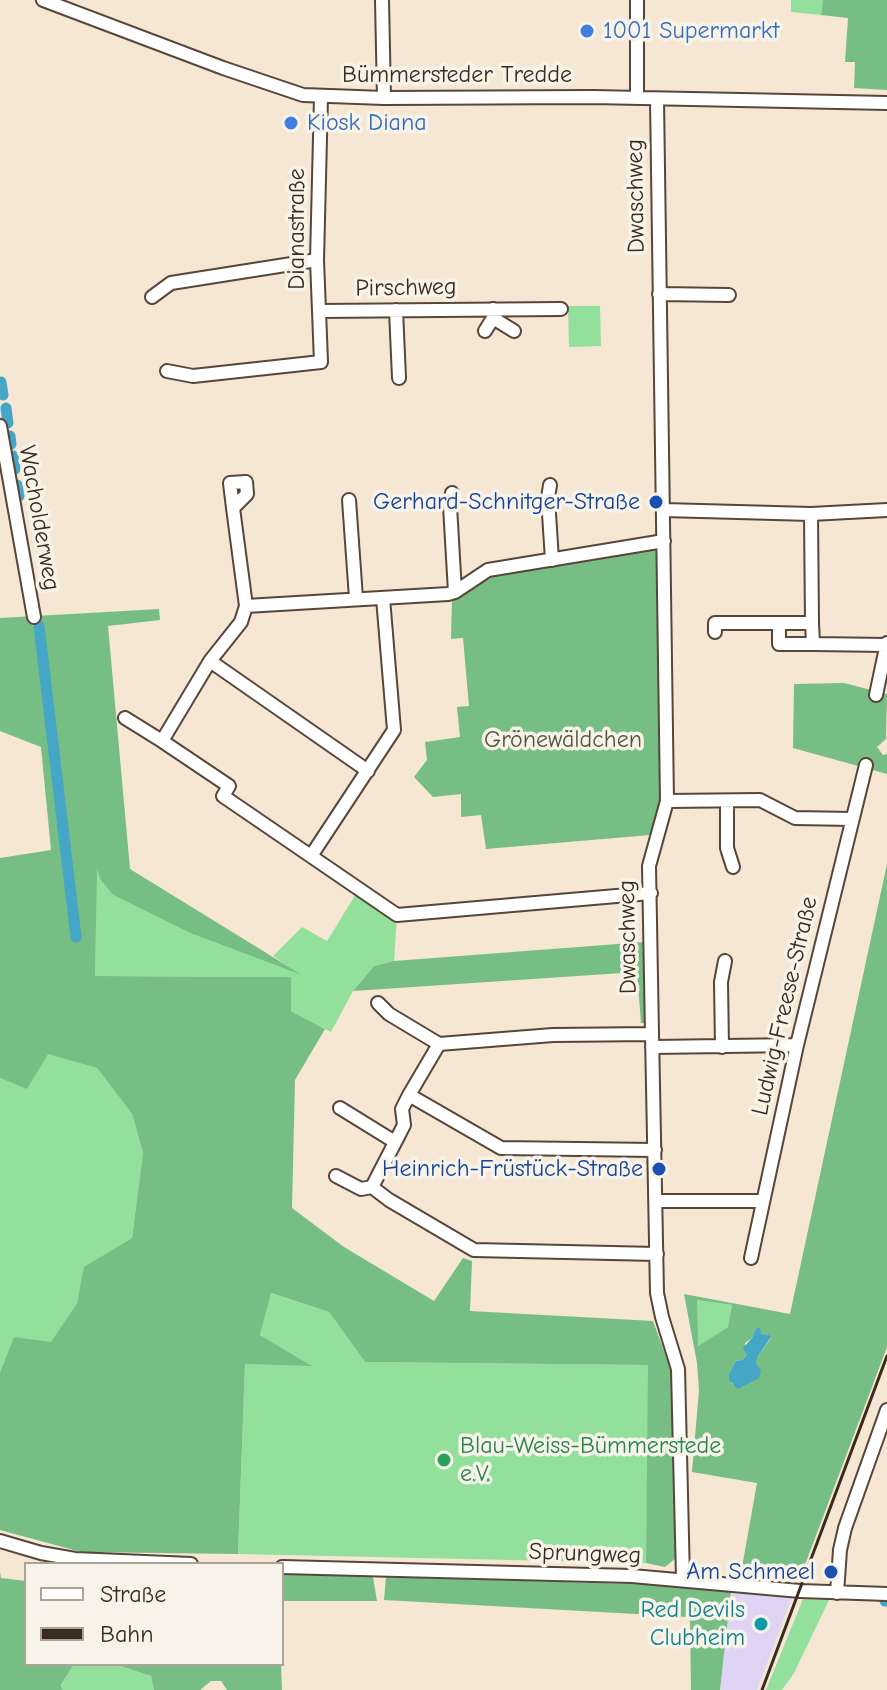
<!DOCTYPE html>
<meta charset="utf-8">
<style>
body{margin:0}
#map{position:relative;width:887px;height:1690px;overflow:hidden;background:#f5e7d3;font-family:"Comic Neue",sans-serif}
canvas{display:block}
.legend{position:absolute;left:24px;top:1562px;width:260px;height:104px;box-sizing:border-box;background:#f7f3e8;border:2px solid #aca397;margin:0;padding:10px 14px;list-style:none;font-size:24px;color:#3b2a1e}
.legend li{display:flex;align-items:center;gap:16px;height:40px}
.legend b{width:40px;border:2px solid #aca397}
</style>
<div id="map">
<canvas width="887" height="1690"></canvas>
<ul class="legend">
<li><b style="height:10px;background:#fff"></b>Straße</li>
<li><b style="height:10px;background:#3b2a1e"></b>Bahn</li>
</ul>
</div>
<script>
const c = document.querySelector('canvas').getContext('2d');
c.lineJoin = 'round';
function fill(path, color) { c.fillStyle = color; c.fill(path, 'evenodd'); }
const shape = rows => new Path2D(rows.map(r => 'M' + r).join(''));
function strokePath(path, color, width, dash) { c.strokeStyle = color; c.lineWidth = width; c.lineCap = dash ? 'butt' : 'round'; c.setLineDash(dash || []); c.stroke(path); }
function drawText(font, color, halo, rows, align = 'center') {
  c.font = font + ' "Comic Neue",sans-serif'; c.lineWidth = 7; c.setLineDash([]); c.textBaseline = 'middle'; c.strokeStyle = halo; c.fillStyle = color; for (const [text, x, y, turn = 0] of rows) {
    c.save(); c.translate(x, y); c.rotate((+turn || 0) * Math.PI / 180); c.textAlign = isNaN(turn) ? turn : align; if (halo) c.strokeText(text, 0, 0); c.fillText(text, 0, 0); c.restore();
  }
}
fill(shape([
 [731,1591,792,1597,757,1690,720,1690]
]), '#e0d4f4');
fill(shape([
 [791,0,823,0,821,15,791,12],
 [568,306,600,306,601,346,569,347],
 [96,865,100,879,113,895,190,933,298,973,273,956,302,927,327,941,359,889,397,915,394,961,374,966,353,991,331,1032,291,1011,290,977,95,976],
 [48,1053,97,1068,132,1114,143,1153,132,1238,85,1267,77,1303,51,1343,0,1373,0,1078,27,1088],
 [270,1293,329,1312,365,1362,649,1365,646,1563,238,1554,245,1364,310,1365,260,1335],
 [697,1300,732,1305,728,1327,697,1347],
 [803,1599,829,1600,794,1673,782,1690,766,1690],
 [74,1664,114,1664,151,1676,154,1690,62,1690,61,1686]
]), '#93e09d');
fill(shape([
 [823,0,887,0,887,90,854,88,855,62,845,62,848,18,821,15],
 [660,546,665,801,650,835,486,849,481,815,461,817,461,794,433,797,414,777,427,760,425,742,460,737,457,707,469,706,463,638,451,639,452,599,492,575],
 [159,609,160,620,108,626,130,869,302,975,190,933,113,895,100,879,97,869,95,976,291,977,291,1011,325,1029,295,1080,292,1208,344,1247,434,1301,463,1258,472,1261,470,1311,653,1321,671,1370,677,1557,665,1567,646,1563,648,1365,365,1362,329,1312,271,1293,260,1335,312,1366,245,1364,238,1554,81,1552,0,1530,0,1373,14,1337,51,1342,77,1303,84,1267,132,1238,143,1153,132,1114,97,1068,48,1054,27,1089,0,1078,0,858,51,850,41,747,0,731,0,618],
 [844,683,887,694,886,739,877,747,883,755,887,754,887,774,793,748,794,684],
 [887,864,887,1347,800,1578,741,1573,757,1483,692,1472,699,1390,697,1363,684,1294,790,1314],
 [697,1300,732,1305,728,1327,698,1346],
 [756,1328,761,1334,771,1338,758,1356,749,1382,742,1387,732,1384,729,1373,736,1361,742,1360,747,1355,745,1343,752,1338],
 [644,942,649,1023,641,1023,637,972,353,991,374,966,394,961],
 [0,1572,1,1578,26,1581,26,1664,74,1664,61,1685,62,1690,0,1690],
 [282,1572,373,1577,377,1601,282,1601],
 [386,1577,667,1585,731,1591,720,1690,691,1690,690,1617,384,1600],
 [114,1664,281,1664,282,1690,227,1690,221,1681,211,1681,200,1690,154,1690,151,1676]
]), '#76be84');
fill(shape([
 [756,1328,760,1328,761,1334,769,1335,771,1337,758,1356,756,1364,761,1370,759,1378,738,1389,729,1380,729,1373,736,1361,742,1360,747,1355,743,1348,752,1338]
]), '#46a6c5');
strokePath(shape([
 [1,382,3,395],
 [6,408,8,423],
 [10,436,11,444],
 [13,456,15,469],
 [17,485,19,496],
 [39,626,76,937],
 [885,1601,887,1601]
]), '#46a6c5', 11);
const minor = shape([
 [43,0,223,68,303,95,384,98,593,97,887,103],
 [382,0,384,98],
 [637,0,637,98],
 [657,99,667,801,649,866,652,1034,657,1293,662,1317,678,1369,683,1579],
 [659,294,729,295],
 [152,297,171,283,317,260],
 [396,310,399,378],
 [319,311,561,309],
 [493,318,514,331],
 [485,331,493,318,493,309],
 [167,371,193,376,321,362,317,260,321,97],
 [0,426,34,617],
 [550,485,548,498,552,560],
 [452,493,450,506,455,592],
 [349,500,356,598],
 [233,508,230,483,246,482,247,494,233,508,246,606,448,594,455,592,488,570,664,541],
 [664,510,811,514,887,510],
 [811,514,812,623,813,644,779,644,779,623,812,623],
 [246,606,241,622,210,661,162,741,229,786,223,796,397,915,651,893],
 [715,632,715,623,779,623],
 [813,644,887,645],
 [210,661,368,771],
 [876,695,887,643],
 [125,718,162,741],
 [667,801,760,800,795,818,852,819],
 [727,801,727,848,733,867],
 [311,856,394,730,383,598],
 [378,1003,389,1014,439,1044,553,1035,652,1034],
 [439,1044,409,1095,402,1109,404,1125,372,1187,389,1200,474,1250,657,1254],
 [652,1047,797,1045],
 [722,1047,721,982,725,961],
 [409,1095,501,1148,655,1150],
 [340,1108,395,1142],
 [336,1176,361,1189,372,1187],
 [657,1201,763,1201],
 [751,1258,797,1045,866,765],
 [0,1541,41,1553,75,1559,191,1564],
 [282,1567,632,1576,800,1591,887,1594],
 [837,1593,840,1550,845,1528,887,1410]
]);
strokePath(minor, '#574639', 16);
strokePath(minor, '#fff', 12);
strokePath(shape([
 [762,1690,887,1356]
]), '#3b2a1e', 3);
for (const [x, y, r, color] of [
 [587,31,8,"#3f7fe0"],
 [291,123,8,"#3f7fe0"],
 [656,502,8,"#1a4fb4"],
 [659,1169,8,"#1a4fb4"],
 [444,1460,8,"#2e9e5b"],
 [831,1572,8,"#1a4fb4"],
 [761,1624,8,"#0f9aa8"]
]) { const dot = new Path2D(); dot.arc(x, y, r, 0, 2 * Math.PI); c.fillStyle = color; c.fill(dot); strokePath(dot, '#f7f3e8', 3); }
drawText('24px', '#366cbe', '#f7f3e8', [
 ["1001 Supermarkt",603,31],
 ["Kiosk Diana",307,123]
], 'left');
drawText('24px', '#3b2a1e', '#f7f3e8', [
 ["Bümmersteder Tredde",457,75],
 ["Dwaschweg",636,196,-91],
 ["Dianastraße",297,229,-90],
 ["Pirschweg",406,288,-1],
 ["Wacholderweg",39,518,80],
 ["Dwaschweg",628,937,-91],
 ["Ludwig-Freese-Straße",785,1006,-77],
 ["Sprungweg",585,1554,2]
]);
drawText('24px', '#164399', '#f7f3e8', [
 ["Gerhard-Schnitger-Straße",640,502],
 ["Heinrich-Früstück-Straße",643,1169],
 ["Am Schmeel",815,1572]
], 'right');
drawText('24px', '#51583e', '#f7f3e8', [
 ["Grönewäldchen",563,740]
]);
drawText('24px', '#27864d', '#f7f3e8', [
 ["Blau-Weiss-Bümmerstede",460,1446],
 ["e.V.",460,1474]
], 'left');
drawText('24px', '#0d838f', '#f7f3e8', [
 ["Red Devils",745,1610],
 ["Clubheim",745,1638]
], 'right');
</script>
